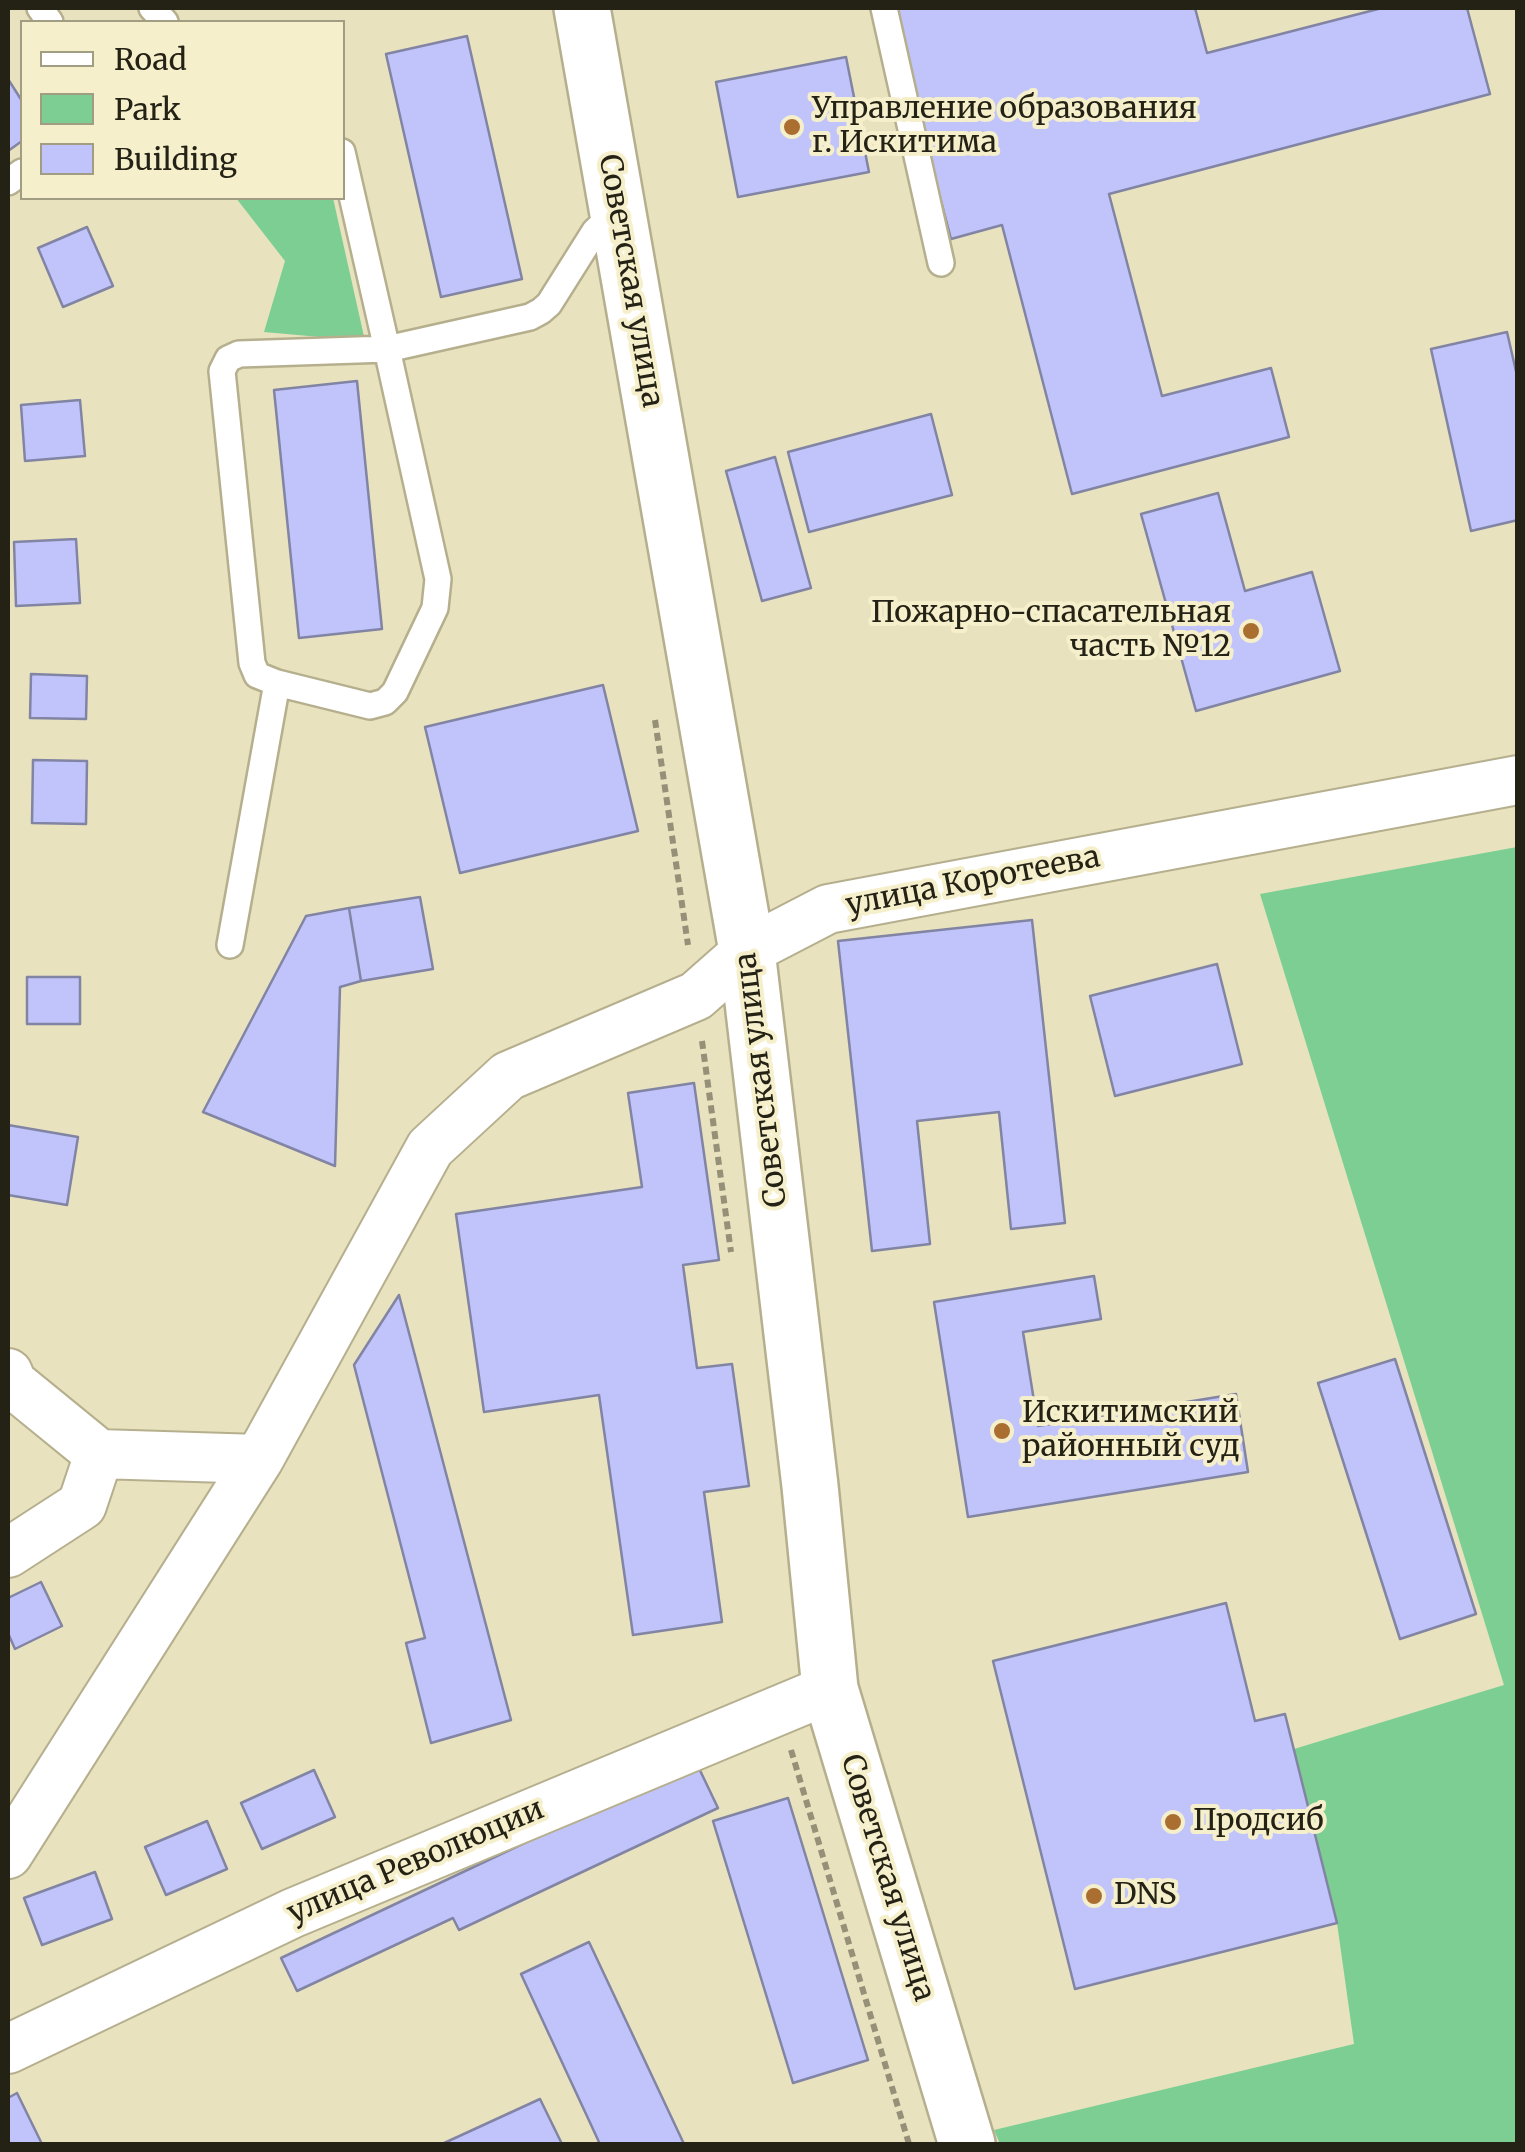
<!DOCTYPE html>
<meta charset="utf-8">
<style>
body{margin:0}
#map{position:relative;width:1525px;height:2152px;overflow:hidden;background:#e8e2bf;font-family:Merriweather,serif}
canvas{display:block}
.frame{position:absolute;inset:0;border:10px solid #242115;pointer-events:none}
.legend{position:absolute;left:20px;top:20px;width:325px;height:180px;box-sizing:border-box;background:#f5efcc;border:2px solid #a19d83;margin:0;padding:12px 18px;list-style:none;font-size:30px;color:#242115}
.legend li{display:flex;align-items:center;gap:20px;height:50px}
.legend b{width:50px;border:2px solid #a19d83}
</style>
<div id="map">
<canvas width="1525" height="2152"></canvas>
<div class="frame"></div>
<ul class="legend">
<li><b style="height:12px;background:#fff"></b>Road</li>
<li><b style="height:28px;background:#7cce92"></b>Park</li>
<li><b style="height:28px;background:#c1c4fb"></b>Building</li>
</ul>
</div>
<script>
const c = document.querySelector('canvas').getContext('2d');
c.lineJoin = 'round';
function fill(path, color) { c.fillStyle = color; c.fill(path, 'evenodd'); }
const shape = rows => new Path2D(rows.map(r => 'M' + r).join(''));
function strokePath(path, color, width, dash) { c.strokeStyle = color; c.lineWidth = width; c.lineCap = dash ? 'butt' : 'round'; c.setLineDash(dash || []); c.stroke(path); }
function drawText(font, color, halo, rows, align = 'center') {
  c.font = font + ' Merriweather,serif'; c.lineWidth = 8; c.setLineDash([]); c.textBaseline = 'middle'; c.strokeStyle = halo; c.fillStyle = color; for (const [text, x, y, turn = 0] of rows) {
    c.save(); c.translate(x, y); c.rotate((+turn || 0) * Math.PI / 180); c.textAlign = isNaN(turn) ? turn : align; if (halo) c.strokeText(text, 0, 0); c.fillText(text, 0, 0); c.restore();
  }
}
fill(shape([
 [236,198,333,198,365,341,264,332,285,261],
 [1517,847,1517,2144,1000,2144,994,2130,1354,2044,1337,1923,1294,1749,1504,1685,1260,894]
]), '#7cce92');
const building = shape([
 [890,8,1195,8,1207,53,1382,8,1467,8,1490,94,1109,194,1162,396,1271,368,1289,437,1072,494,1002,225,951,239,890,8],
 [467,36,522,279,441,297,386,54,467,36],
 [846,57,869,172,738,197,716,82,846,57],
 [8,79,22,101,22,141,8,151,8,79],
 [87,227,113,286,63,307,38,248,87,227],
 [1507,332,1518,380,1518,520,1471,531,1431,349,1507,332],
 [357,381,382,629,299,638,274,390,357,381],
 [80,400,85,456,25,461,21,405,80,400],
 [931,414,952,495,809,532,788,452,931,414],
 [775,457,811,588,762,601,726,471,775,457],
 [1218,493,1245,591,1312,572,1340,671,1196,711,1141,514,1218,493],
 [76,539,80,603,16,606,14,542,76,539],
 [31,674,87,676,86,719,30,718,31,674],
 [603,685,638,831,460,873,425,727,603,685],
 [33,760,87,761,86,824,32,823,33,760],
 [420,897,433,969,361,981,349,908,420,897],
 [349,908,361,981,340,987,335,1166,203,1112,306,916,349,908],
 [1032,920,1065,1223,1011,1229,999,1112,917,1121,930,1244,872,1251,838,941,1032,920],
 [1217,964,1242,1064,1115,1096,1090,996,1217,964],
 [27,977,80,977,80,1024,27,1024,27,977],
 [694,1083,719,1260,683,1265,697,1368,732,1364,749,1486,704,1492,722,1622,633,1635,599,1395,484,1412,456,1214,642,1187,628,1093,694,1083],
 [8,1125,78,1137,67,1205,8,1195,8,1125],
 [1094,1276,1101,1319,1023,1332,1038,1426,1236,1394,1248,1472,968,1517,934,1302,1094,1276],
 [399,1295,511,1720,431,1743,406,1643,425,1638,354,1365,399,1295],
 [1395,1359,1476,1614,1400,1639,1318,1383,1395,1359],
 [41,1582,62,1626,15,1649,8,1633,8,1598,41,1582],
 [1226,1603,1255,1721,1285,1714,1337,1923,1075,1989,993,1661,1226,1603],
 [696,1762,718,1808,459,1930,453,1918,297,1991,281,1958,696,1762],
 [314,1770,335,1817,262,1849,241,1803,314,1770],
 [788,1798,868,2060,793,2083,713,1821,788,1798],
 [207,1821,227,1869,166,1895,145,1847,207,1821],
 [95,1872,112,1919,42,1945,24,1898,95,1872],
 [589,1942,684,2144,595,2144,599,2142,521,1974,589,1942],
 [17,2093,42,2144,8,2144,8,2098,17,2093],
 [540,2099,562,2144,442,2144,540,2099]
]);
fill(building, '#c1c4fb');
strokePath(building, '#8284a3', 2.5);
const lane = shape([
 [40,8,50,22],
 [152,8,165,22],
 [884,8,941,263],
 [342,152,387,349,530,317,541,311,549,304,595,231,606,221,618,214],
 [8,182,22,172],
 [230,945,277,683,257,675,252,663,222,371,228,359,239,354,387,349,438,579,435,608,395,692,385,702,370,706,277,683]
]);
const street = shape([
 [8,1373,12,1383,99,1454],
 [8,1553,82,1505,99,1454,259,1459,430,1148,508,1076,696,996,747,951,828,909,1518,780],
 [8,1854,259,1459],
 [8,2049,293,1913,830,1689]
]);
const secondary = shape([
 [582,8,747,951,810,1486,830,1689,967,2144]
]);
strokePath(lane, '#b6af8e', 30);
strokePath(street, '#b6af8e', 52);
strokePath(secondary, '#b6af8e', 60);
strokePath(shape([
 [655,720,688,945],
 [702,1041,731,1252],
 [791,1750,909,2144]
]), '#959077', 6, [8, 5]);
strokePath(lane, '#fff', 25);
strokePath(street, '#fff', 48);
strokePath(secondary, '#fff', 55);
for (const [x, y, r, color] of [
 [792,127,10,"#aa6e30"],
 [1251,631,10,"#aa6e30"],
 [1002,1431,10,"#aa6e30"],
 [1173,1822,10,"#aa6e30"],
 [1094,1896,10,"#aa6e30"]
]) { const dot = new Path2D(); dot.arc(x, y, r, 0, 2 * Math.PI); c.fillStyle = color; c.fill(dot); strokePath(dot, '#f5efcc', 4); }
drawText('30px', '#242115', '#f5efcc', [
 ["Управление образования",812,110],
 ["г. Искитима",812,144],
 ["Пожарно-спасательная",1231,614,"right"],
 ["часть №12",1231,648,"right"],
 ["Искитимский",1022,1414],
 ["районный суд",1022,1448],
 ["Продсиб",1193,1822],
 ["DNS",1114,1896]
], 'left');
drawText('30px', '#242115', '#f5efcc', [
 ["Советская улица",630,281,80],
 ["улица Коротеева",973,882,-11],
 ["Советская улица",762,1080,-97],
 ["улица Революции",416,1862,-23],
 ["Советская улица",887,1878,73]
]);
</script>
